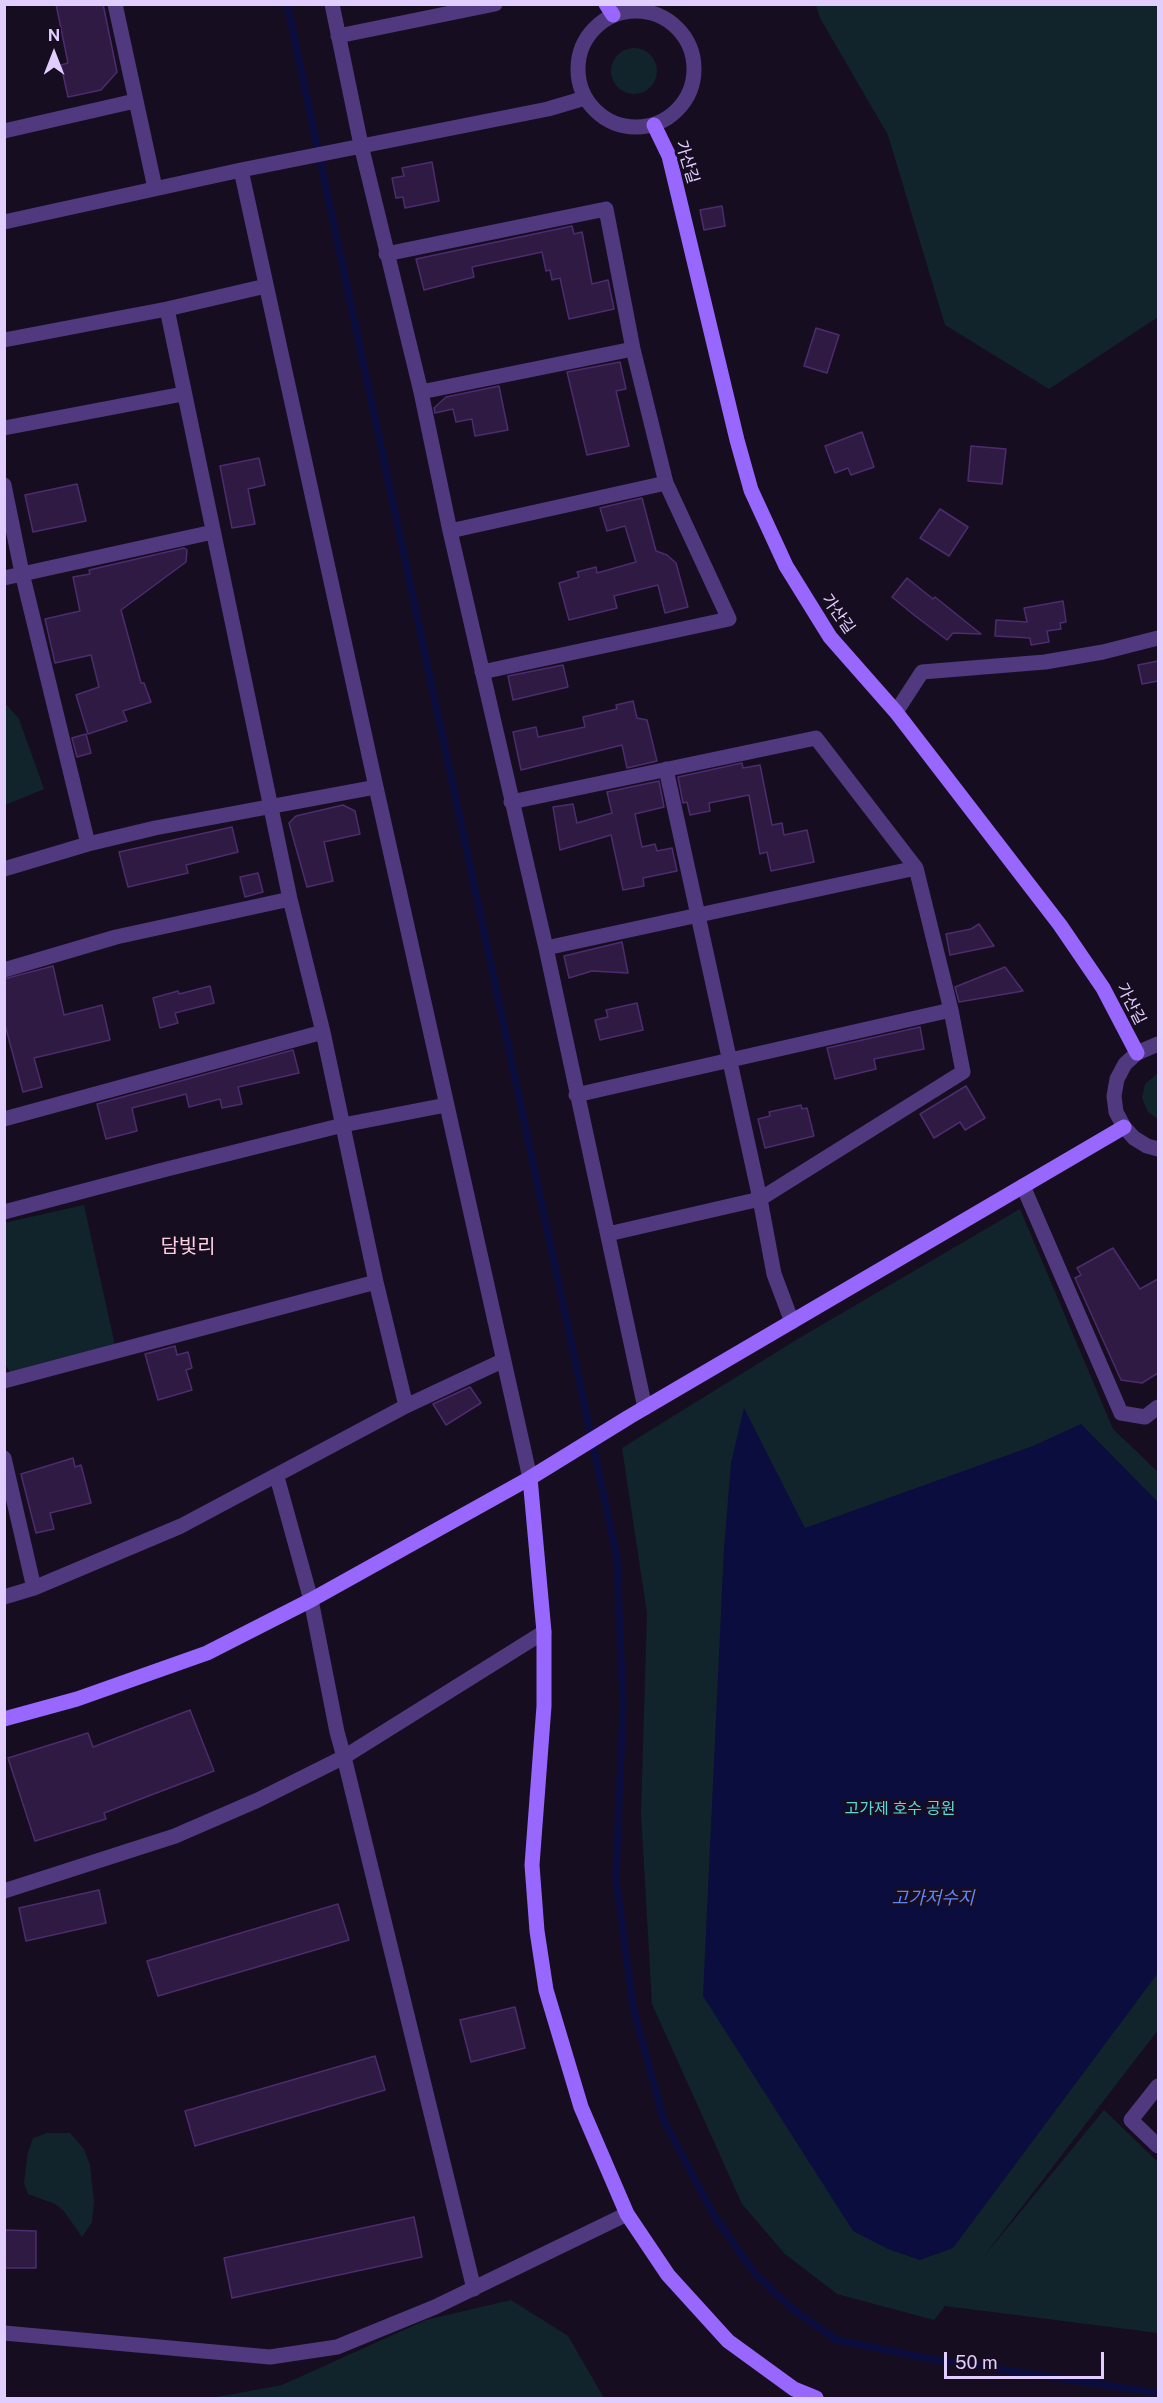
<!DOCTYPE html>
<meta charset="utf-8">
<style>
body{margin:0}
#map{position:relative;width:1163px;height:2403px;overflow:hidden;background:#170d21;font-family:"Public Sans",sans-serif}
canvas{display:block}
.frame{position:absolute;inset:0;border:6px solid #e2cefe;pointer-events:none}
.north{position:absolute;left:24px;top:24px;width:60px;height:60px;-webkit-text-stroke:4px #170d21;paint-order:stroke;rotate:0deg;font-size:16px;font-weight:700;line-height:24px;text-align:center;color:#e2cefe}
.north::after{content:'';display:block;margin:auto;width:21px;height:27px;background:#e2cefe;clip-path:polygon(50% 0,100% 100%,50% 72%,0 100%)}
.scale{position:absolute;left:944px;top:2352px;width:160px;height:27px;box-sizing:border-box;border:3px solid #e2cefe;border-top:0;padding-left:8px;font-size:18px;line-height:21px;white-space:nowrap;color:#e2cefe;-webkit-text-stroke:4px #170d21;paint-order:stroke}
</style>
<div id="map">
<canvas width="1163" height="2403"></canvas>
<div class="frame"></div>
<div class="north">N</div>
<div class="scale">50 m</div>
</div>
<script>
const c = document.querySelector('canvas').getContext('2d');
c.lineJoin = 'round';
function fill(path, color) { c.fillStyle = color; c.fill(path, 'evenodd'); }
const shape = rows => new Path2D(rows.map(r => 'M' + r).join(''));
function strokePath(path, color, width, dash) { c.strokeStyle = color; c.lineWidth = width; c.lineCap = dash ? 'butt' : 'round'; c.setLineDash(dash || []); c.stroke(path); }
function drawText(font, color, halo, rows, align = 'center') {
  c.font = font + ' "Public Sans","Noto Sans KR",sans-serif'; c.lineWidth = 6; c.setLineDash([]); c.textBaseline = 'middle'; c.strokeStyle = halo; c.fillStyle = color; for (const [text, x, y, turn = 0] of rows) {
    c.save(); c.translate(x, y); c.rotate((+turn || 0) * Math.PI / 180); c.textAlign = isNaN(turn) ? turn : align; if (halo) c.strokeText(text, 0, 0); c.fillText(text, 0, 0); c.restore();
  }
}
fill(shape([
 [816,5,1158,5,1158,317,1049,389,945,325,888,135,820,18],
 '611 71a23 23 0 1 1 46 0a23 23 0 1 1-46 0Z',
 [4,702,19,719,44,789,5,805],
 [1158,1073,1158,1119,1148,1112,1142,1098,1145,1084],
 [84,1205,116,1350,11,1373,4,1363,4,1223],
 [1020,1209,1113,1429,1158,1472,1158,2030,981,2260,1104,2110,1158,2162,1158,2333,945,2306,934,2320,837,2294,785,2254,742,2204,652,2004,641,1813,647,1613,622,1448,796,1340],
 [47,2133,70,2133,84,2149,90,2165,94,2202,92,2222,82,2237,64,2211,55,2204,28,2194,24,2183,28,2152,33,2138],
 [511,2300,568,2336,604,2398,212,2398,282,2385,426,2320]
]), '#11242b');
fill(shape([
 [744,1408,805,1528,1033,1446,1081,1424,1158,1502,1158,1973,953,2248,920,2260,888,2249,853,2231,703,1996,724,1548,731,1463]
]), '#0a0d3e');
strokePath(shape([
 [287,4,617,1558,623,1707,616,1878,633,2007,664,2121,715,2217,756,2275,795,2311,837,2340,930,2359,1158,2393]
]), '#0a0d3e', 7);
const building = shape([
 [56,4,103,4,117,72,101,90,68,97,61,65,68,63,56,4],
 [432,162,439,201,405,208,403,197,396,198,392,178,404,176,402,168,432,162],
 [722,206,725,226,704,230,700,210,722,206],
 [572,226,574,234,582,232,592,284,608,280,614,309,569,319,560,278,552,280,550,270,546,271,542,252,472,267,474,277,424,290,416,259,572,226],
 [816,328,839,335,827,373,804,366,816,328],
 [620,362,626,389,616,391,629,446,587,455,567,372,620,362],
 [499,386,508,430,475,436,472,419,456,422,453,409,435,413,434,408,446,397,499,386],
 [862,432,874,467,851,475,848,468,835,473,825,446,862,432],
 [971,446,1006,449,1002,484,968,481,971,446],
 [259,458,265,485,248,489,255,524,232,528,220,466,259,458],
 [77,484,86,521,33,532,25,495,77,484],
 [642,498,656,551,667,555,676,563,688,607,665,613,658,585,614,596,617,608,569,620,559,583,579,577,577,572,596,567,597,573,636,562,625,526,607,531,600,508,642,498],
 [940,509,968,527,949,556,920,538,940,509],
 [184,548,187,550,186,562,121,610,141,683,144,683,151,702,123,711,127,721,88,734,76,695,99,687,91,655,55,663,45,619,80,611,73,577,90,574,89,570,184,548],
 [907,578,933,599,935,597,981,634,953,633,947,640,914,615,892,597,907,578],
 [1063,601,1066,622,1060,623,1061,629,1047,631,1049,642,1031,645,1030,638,995,636,996,620,1027,622,1024,608,1063,601],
 [1158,661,1158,681,1142,684,1138,665,1158,661],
 [563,665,568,687,513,700,508,676,563,665],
 [633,701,637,718,647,720,657,761,627,768,622,745,521,770,513,732,536,727,538,737,585,727,583,717,617,709,616,705,633,701],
 [86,734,91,753,77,757,72,738,86,734],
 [742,763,743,768,760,765,772,825,782,823,784,835,807,830,814,862,771,871,767,852,760,854,749,795,709,803,710,811,690,815,687,802,683,803,678,777,742,763],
 [659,781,664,807,635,814,642,847,655,844,657,851,672,848,677,871,643,878,644,886,623,890,611,835,560,850,553,807,573,804,577,823,612,813,607,792,659,781],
 [343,805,355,811,360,834,324,842,333,881,307,887,289,823,296,816,343,805],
 [232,827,238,852,186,865,188,873,128,887,119,852,232,827],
 [258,873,263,892,245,897,240,877,258,873],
 [979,924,994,946,950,955,946,934,971,929,979,924],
 [622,942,628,973,592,971,569,978,564,956,622,942],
 [53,966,64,1015,102,1005,110,1040,34,1058,42,1087,23,1092,4,1021,4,979,53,966],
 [1005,967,1023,991,959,1002,955,987,1005,967],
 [210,986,214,1003,175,1013,178,1023,160,1028,153,998,178,991,179,994,210,986],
 [637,1003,643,1030,600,1040,595,1020,608,1017,606,1010,637,1003],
 [920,1027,924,1049,874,1059,876,1069,835,1079,827,1048,920,1027],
 [293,1050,299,1073,238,1087,242,1104,222,1108,220,1099,189,1107,186,1094,132,1108,137,1131,106,1139,97,1104,293,1050],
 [966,1086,985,1118,965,1130,960,1122,934,1138,920,1114,966,1086],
 [801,1105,802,1109,807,1108,814,1136,765,1148,758,1119,770,1116,769,1112,801,1105],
 [1113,1248,1140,1289,1158,1279,1158,1373,1142,1383,1121,1380,1075,1278,1081,1275,1077,1268,1113,1248],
 [175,1346,177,1355,188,1352,192,1368,186,1370,192,1390,158,1400,145,1354,175,1346],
 [470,1387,481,1403,446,1425,433,1404,470,1387],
 [73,1458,75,1467,81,1465,91,1503,50,1513,54,1529,36,1533,21,1474,73,1458],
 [190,1710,214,1771,104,1813,106,1819,35,1841,8,1758,88,1733,93,1747,190,1710],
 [99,1890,106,1923,26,1941,19,1908,99,1890],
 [338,1904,349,1940,158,1996,147,1961,338,1904],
 [515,2007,525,2048,471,2062,460,2020,515,2007],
 [375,2056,385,2090,195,2146,185,2111,375,2056],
 [414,2217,422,2257,232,2298,224,2258,414,2217],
 [4,2230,36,2231,36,2268,4,2268,4,2230]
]);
fill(building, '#2e1a42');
strokePath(building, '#4d2c6d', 1.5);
strokePath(shape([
 [629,4,631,11]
]), '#51397f', 8);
strokePath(shape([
 [115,4,155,188],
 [332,4,361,145,421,392,450,531,546,948,645,1408],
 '578 69a58 58 0 1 1 116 0a58 58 0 1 1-116 0Z',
 [338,36,495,4],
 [4,131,135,101],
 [241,170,376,787],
 [4,222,241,170,548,109,585,98],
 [386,254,606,209,633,349,666,483,729,619,482,672],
 [167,309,266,286],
 [4,340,167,309,290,899,323,1032,376,1282,406,1406],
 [421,392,633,349],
 [4,428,183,394],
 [4,485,22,573,88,844],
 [450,531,666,483],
 [4,578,213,532],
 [896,712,922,672,1045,662,1103,652,1158,638],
 [666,769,760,1199,774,1274,792,1322],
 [511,802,816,738,916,868],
 [4,869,88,844,155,828,376,787,530,1478],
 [546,948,916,868,951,1010,963,1072,760,1199,608,1234],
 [4,970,116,937,290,899],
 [1158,1044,1137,1053,1125,1064,1117,1079,1114,1096,1116,1112,1124,1127,1134,1138,1147,1146,1158,1149],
 [576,1095,951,1010],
 [4,1119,323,1032],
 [1023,1186,1121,1413,1145,1417,1158,1407],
 [4,1212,163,1170,343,1125,446,1105],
 [4,1381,376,1282],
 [4,1458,34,1588],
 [4,1597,34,1588,181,1526,406,1406,502,1361],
 [4,1891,175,1836,258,1800,344,1757,337,1732,311,1600,277,1477],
 [1158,2086,1131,2120,1158,2146],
 [474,2289,344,1757,544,1632],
 [4,2333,270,2357,337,2347,435,2307,627,2214]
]), '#51397f', 15);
strokePath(shape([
 [606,4,613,15],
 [654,125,669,156,737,440,751,490,786,566,830,637,896,712,1060,925,1103,988,1137,1053],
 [4,1719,77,1699,207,1653,311,1600,530,1478],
 [816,2398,794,2389,728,2341,668,2275,627,2214,581,2107,546,1990,537,1931,532,1865,544,1706,544,1632,530,1478,629,1417,1124,1127]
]), '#9867fd', 15);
drawText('16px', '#e2cefe', '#170d21', [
 ["가산길",687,162,73],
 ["가산길",838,614,55],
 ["가산길",1131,1004,63]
]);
drawText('16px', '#5cd6dd', '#170d21', [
 ["고가제 호수 공원",900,1809]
]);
drawText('italic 18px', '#5e84fd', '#170d21', [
 ["고가저수지",933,1898]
]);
drawText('20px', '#fed0e0', '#170d21', [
 ["담빛리",188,1247]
]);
</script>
